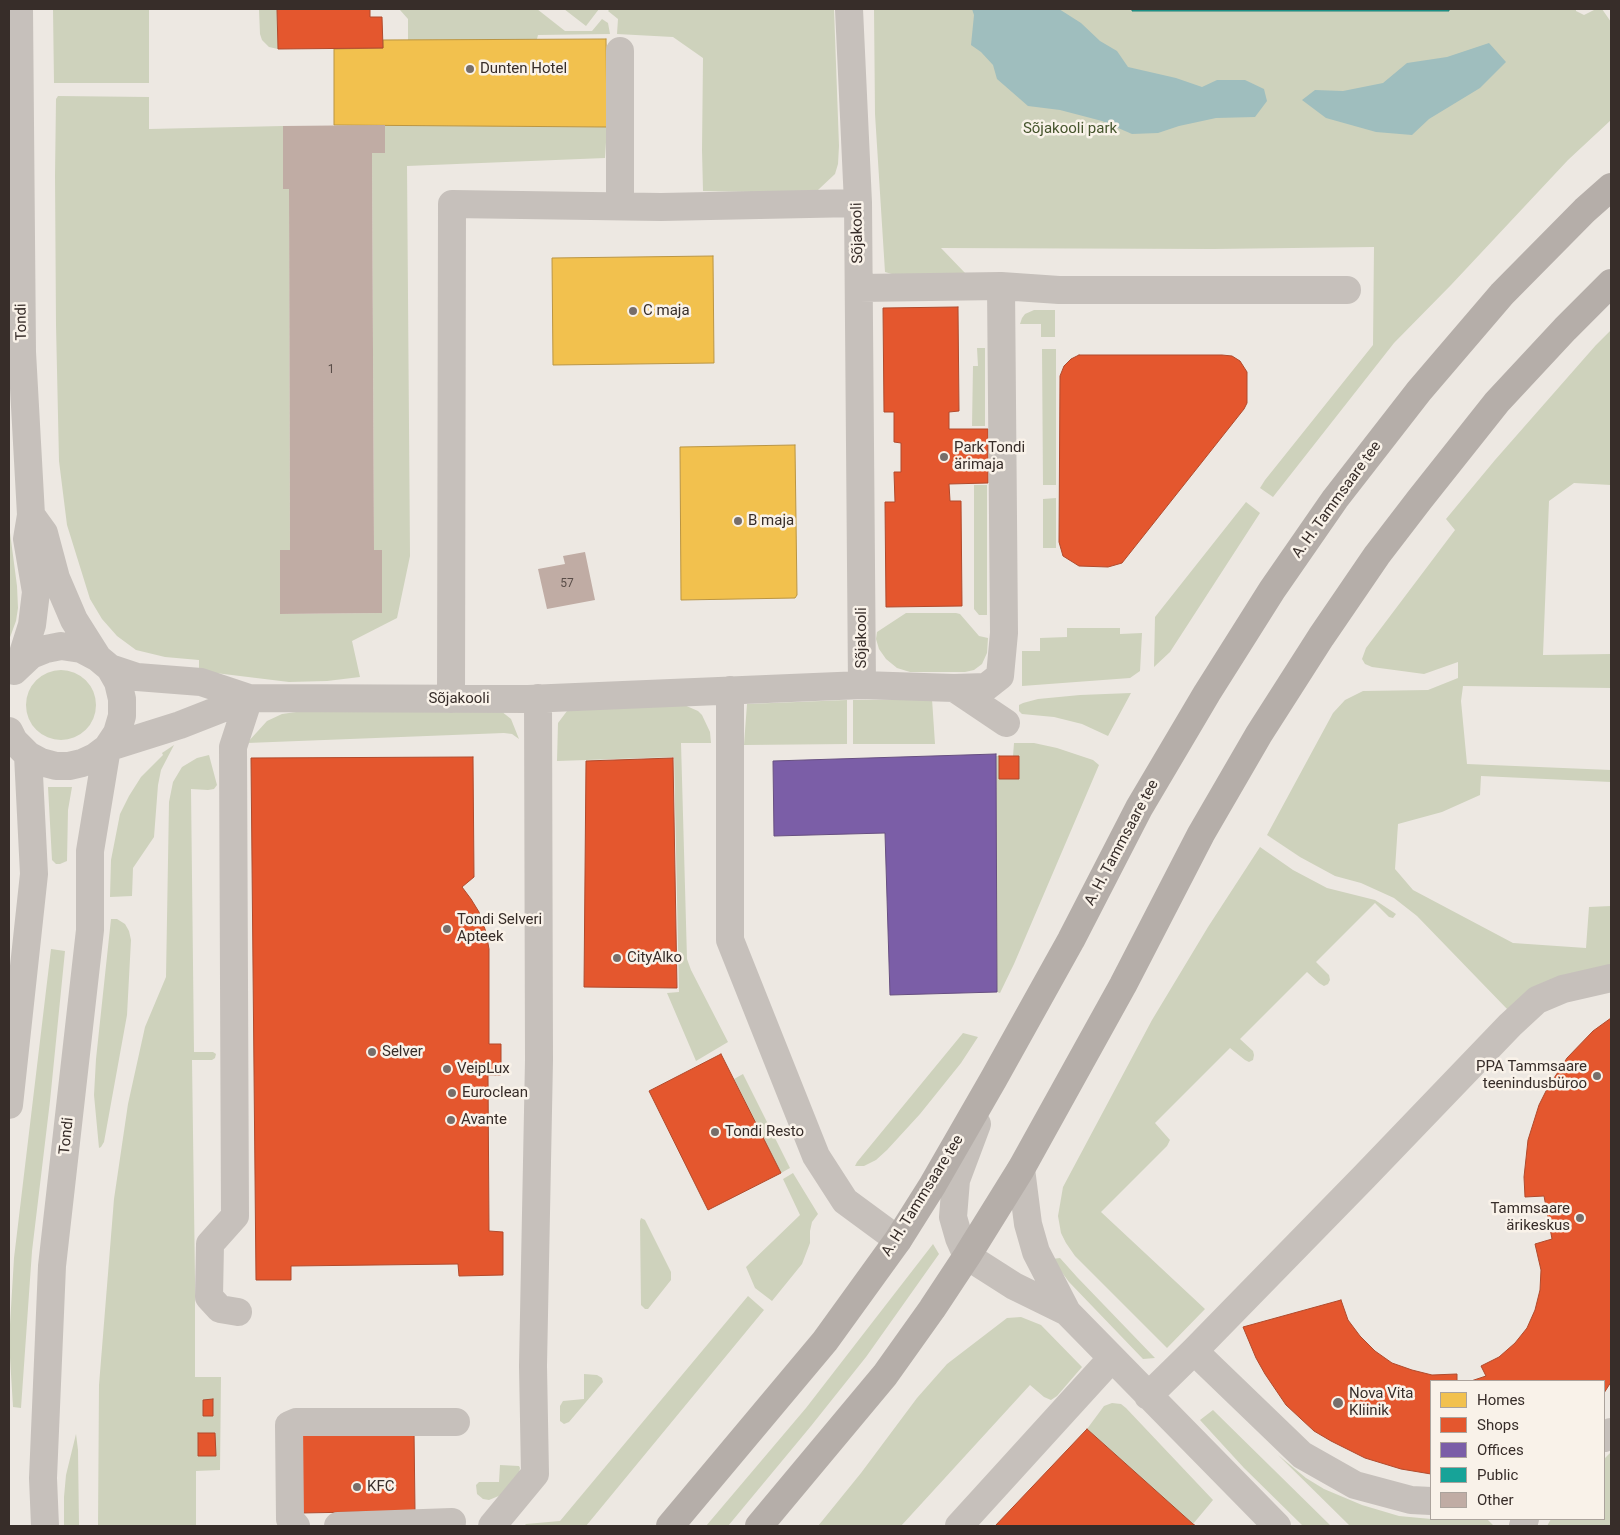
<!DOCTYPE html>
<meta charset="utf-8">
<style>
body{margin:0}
#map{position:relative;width:1620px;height:1535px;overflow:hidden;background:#ede8e2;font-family:Roboto,sans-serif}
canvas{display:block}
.frame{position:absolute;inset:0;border:10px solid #372d29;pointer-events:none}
.legend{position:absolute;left:1430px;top:1380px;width:175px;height:140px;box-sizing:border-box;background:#f9f2e9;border:1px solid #aba39c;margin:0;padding:6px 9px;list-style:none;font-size:15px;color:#372d29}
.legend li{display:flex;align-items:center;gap:10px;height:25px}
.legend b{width:25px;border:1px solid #aba39c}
</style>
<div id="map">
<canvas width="1620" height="1535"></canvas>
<div class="frame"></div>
<ul class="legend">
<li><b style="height:14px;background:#f2c14e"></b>Homes</li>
<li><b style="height:14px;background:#e4572e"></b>Shops</li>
<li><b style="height:14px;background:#7b5ea7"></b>Offices</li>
<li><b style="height:14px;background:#17a398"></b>Public</li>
<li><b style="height:14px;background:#c0aca4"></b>Other</li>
</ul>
</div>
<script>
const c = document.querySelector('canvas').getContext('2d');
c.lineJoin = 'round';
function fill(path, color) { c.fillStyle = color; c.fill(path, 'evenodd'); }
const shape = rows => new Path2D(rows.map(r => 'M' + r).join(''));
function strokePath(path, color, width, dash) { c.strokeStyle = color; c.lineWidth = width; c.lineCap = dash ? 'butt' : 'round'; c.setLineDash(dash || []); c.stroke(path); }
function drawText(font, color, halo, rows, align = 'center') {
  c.font = font + ' Roboto,sans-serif'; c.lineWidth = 5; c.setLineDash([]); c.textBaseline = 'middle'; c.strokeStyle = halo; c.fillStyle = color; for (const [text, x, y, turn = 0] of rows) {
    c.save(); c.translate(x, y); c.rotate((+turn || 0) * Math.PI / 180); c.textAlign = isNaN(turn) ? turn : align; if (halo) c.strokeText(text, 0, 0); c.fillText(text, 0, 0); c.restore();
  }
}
fill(shape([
 [53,9,149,9,149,83,54,83],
 [259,9,277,9,278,49,269,47,262,40,260,34],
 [390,9,537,9,565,31,592,31,602,19,608,23,610,34,538,35,537,39,408,40,408,19,400,10,391,10],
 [564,9,599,9,586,26],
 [610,9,834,9,839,146,838,164,835,174,818,190,804,193,703,191,702,150,703,58,673,37,617,34,618,19,608,11],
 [874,9,1576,9,1576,11,1584,15,1596,9,1602,9,1611,22,1611,120,1568,160,1451,285,1394,343,1273,497,1260,488,1265,480,1373,345,1374,247,1213,249,941,248,966,274,895,275,885,272,875,114],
 [58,96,149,97,149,129,283,126,283,189,289,189,290,550,280,551,281,614,382,613,382,551,374,550,372,153,385,153,385,125,607,127,605,158,407,166,410,556,397,618,352,641,360,677,327,681,289,682,199,671,199,660,165,657,136,650,117,636,102,619,90,599,67,525,59,461,56,325,55,176,56,99],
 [1034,310,1055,310,1055,337,1041,337,1041,324,1020,324,1022,318,1025,314],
 [1611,330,1611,485,1574,483,1549,501,1543,655,1611,654,1611,688,1463,686,1461,701,1467,764,1611,770,1611,782,1481,776,1480,795,1442,812,1398,824,1395,869,1413,890,1513,943,1586,948,1589,907,1611,906,1611,965,1508,1010,1417,916,1394,898,1361,883,1335,876,1300,857,1267,835,1333,713,1345,700,1363,691,1428,690,1458,678,1458,662,1424,674,1372,667,1365,664,1362,659,1366,648,1455,530,1446,519,1495,460,1596,345],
 [977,348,985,348,985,426,972,426,973,366,978,366],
 [1042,349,1056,349,1056,485,1043,485],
 [974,485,987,485,987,615,979,615,974,609],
 [1056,498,1056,548,1043,548,1043,499],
 [1246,502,1260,513,1170,652,1154,667,1155,617],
 [9,525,17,586,18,608,16,621,9,640],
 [906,613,956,613,960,614,979,636,988,638,987,653,982,664,974,670,965,672,910,672,897,668,886,659,879,649,876,639,877,632],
 [1067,628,1120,628,1120,634,1142,633,1140,671,1130,678,1022,686,1022,651,1040,651,1040,638,1067,637],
 '26 705a35 35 0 1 1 70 0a35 35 0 1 1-70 0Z',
 [1131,693,1108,736,1082,724,1054,717,1022,714,1019,711,1019,705,1023,703,1038,699,1080,695],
 [932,699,935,744,853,744,853,700],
 [847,700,847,744,744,745,747,704],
 [675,701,698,711,702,715,710,732,711,743,681,743,687,959,691,970,728,1042,696,1061,667,993,679,992,674,757,557,761,558,723,567,711],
 [310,710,501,711,511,719,519,739,512,734,504,733,247,743,267,721,282,714],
 [1014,743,1034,743,1057,748,1093,760,1099,765,1014,964,1000,993,997,992,996,756,999,756,999,779,1019,779,1019,756,1013,756],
 [174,745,161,770,158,785,154,837,133,868,132,896,110,897,111,860,120,814,129,796,141,777,163,755,162,753],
 [209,755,217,785,214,789,208,790,191,789,194,1052,213,1052,216,1054,215,1058,212,1060,192,1060,195,1279,195,1377,221,1377,220,1470,196,1471,196,1526,98,1526,99,1385,114,1199,128,1104,145,1027,166,977,169,802,173,782,182,767,197,758],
 [48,787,72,787,68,810,67,861,60,864,56,864,52,860],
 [1260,847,1293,870,1327,888,1375,900,1396,914,1393,918,1389,917,1375,903,1316,962,1329,975,1330,980,1328,984,1324,986,1319,983,1307,972,1240,1039,1253,1051,1254,1055,1253,1060,1249,1062,1245,1060,1230,1048,1155,1123,1170,1140,1167,1146,1101,1212,1205,1309,1167,1348,1075,1256,1066,1243,1061,1233,1058,1216,1063,1187,1152,1020,1208,927],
 [111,919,117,919,125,924,129,931,131,940,127,1015,104,1142,101,1147,99,1148,94,1095,96,1059],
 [51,949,65,951,50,1101,32,1251,21,1408,13,1407,9,1341,14,1258],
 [963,1033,978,1037,961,1063,920,1114,887,1150,876,1160,864,1166,855,1166,857,1162],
 [743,1074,790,1168,781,1173,734,1079],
 [793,1173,818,1214,812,1222,810,1231,810,1243,802,1264,772,1301,755,1288,746,1267,800,1215,783,1179],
 [641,1218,645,1220,671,1272,671,1280,648,1309,645,1309,641,1305,640,1221],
 [933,1244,939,1254,866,1357,811,1426,728,1526,706,1526,806,1408],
 [1060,1258,1077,1277,1155,1358,1143,1359,1069,1282,1052,1259],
 [748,1296,764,1310,586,1526,524,1526,526,1524,560,1521],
 [1021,1317,1041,1325,1082,1367,1057,1396,1051,1400,1044,1397,1030,1385,901,1526,818,1526,861,1473,917,1398,947,1364,1007,1318],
 [584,1374,597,1375,602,1378,603,1382,569,1422,564,1424,560,1421,560,1406,563,1401,584,1399],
 [1112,1403,1121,1404,1126,1408,1213,1500,1193,1524,1087,1429,1104,1406],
 [1213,1410,1331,1526,1303,1526,1244,1468,1200,1420],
 [76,1434,78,1450,79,1526,64,1526,64,1497,66,1475],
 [1611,1452,1611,1526,1547,1526,1551,1519,1604,1519,1604,1459],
 [1278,1455,1306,1478,1324,1489,1362,1505,1399,1516,1431,1519,1487,1519,1494,1526,1350,1526],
 [500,1465,519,1466,520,1468,519,1473,501,1495,489,1500,483,1499,477,1494,476,1485,479,1482,499,1482]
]), '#ced2bc');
fill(shape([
 [972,9,1059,9,1081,23,1100,41,1117,51,1128,67,1176,78,1202,87,1217,80,1245,80,1264,89,1267,101,1255,117,1216,118,1179,126,1158,133,1132,134,1102,121,1060,110,1028,106,997,79,993,65,981,52,971,45,974,15],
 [1489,43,1506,62,1480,88,1429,119,1412,135,1376,132,1326,118,1302,100,1315,90,1343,91,1383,83,1407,63,1447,57]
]), '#9fbebe');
const homes = shape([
 [606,39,607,127,334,125,334,49,383,48,383,40,606,39],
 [713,256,714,363,553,365,552,258,713,256],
 [795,445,797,595,795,598,681,600,680,447,795,445]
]);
fill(homes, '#f2c14e');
strokePath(homes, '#ba9543', 1);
const shops = shape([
 [277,9,370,9,370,17,382,17,383,48,278,49,277,9],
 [958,307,959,411,949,412,949,429,988,429,988,483,949,484,950,501,961,501,962,606,886,607,885,502,895,502,894,472,901,472,901,443,894,442,894,412,884,412,883,308,958,307],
 [1079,355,1222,355,1232,356,1240,361,1247,372,1247,403,1244,409,1122,563,1108,567,1079,566,1063,556,1059,542,1060,376,1064,366,1071,359,1079,355],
 [999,756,1019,756,1019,779,999,779,999,756],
 [473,757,474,877,462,887,471,899,479,912,486,932,489,949,489,1044,501,1044,501,1075,488,1075,489,1231,503,1232,503,1275,459,1276,458,1264,291,1266,291,1280,256,1280,251,758,473,757],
 [673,758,677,988,584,987,586,761,673,758],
 [1611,1018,1611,1382,1604,1393,1604,1381,1471,1381,1486,1376,1481,1366,1499,1357,1515,1343,1527,1328,1535,1310,1540,1290,1541,1270,1535,1244,1552,1239,1544,1196,1525,1197,1524,1177,1528,1140,1539,1105,1547,1089,1567,1058,1593,1031,1611,1018],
 [721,1054,781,1173,708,1210,649,1091,721,1054],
 [1341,1300,1348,1320,1360,1336,1375,1351,1392,1363,1412,1370,1432,1375,1457,1374,1457,1381,1431,1381,1431,1474,1401,1469,1365,1458,1331,1441,1314,1431,1286,1405,1265,1374,1256,1358,1243,1327,1341,1300],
 [213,1399,213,1416,203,1416,203,1400,213,1399],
 [1087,1429,1193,1524,1196,1526,995,1526,1087,1429],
 [414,1430,415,1511,300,1513,299,1432,414,1430],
 [198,1433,215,1433,216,1456,198,1456,198,1433]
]);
fill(shops, '#e4572e');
strokePath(shops, '#b04a2c', 1);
const offices = shape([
 [996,754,997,992,890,995,885,833,774,836,773,761,996,754]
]);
fill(offices, '#7b5ea7');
strokePath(offices, '#674f81', 1);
const public = shape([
 [1132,9,1449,9,1449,11,1132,11,1132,9]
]);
fill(public, '#17a398');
strokePath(public, '#218077', 1);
fill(shape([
 [385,125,385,153,372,153,374,550,382,550,382,613,280,614,280,550,290,550,289,189,283,189,283,126],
 [585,552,595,600,547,609,538,569,565,564,563,556]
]), '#c0aca4');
strokePath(shape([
 [849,9,858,203,862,685],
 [620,206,620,51],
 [859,288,1001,286,1059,290,1347,290],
 [31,515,44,533,56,578,74,620,98,658],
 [19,666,32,625,36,592,27,539,31,515,22,352,19,9],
 [110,668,137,677,201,682,249,698,528,699,862,685,954,688,1006,723],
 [954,688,986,687,1000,676,1004,633,1001,286],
 [730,690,730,940,816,1156,845,1201,898,1240],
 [451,699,452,204,661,207,858,203],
 [9,731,14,741,28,755,41,762,56,766,69,766,82,763,95,757,107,748,117,733,122,716,122,699,118,682,110,668,98,658,81,649,61,646,46,649,31,655,14,671],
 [107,748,180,725,249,698],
 [9,1105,34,874,28,755],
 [977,1124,956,1180,953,1217,959,1238,967,1256,1014,1286,1067,1312],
 [1021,1169,1028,1224,1036,1252,1067,1312,1277,1526],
 [238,1312,220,1309,209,1297,210,1244,235,1216,233,747,249,698],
 [1194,1351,1364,1177,1510,1025,1537,1000,1563,989,1611,978],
 [1148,1396,1194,1351,1302,1455,1355,1485,1411,1500,1431,1501],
 [1604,1438,1611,1432],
 [45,1526,43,1478,52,1266,90,930,90,851,107,748],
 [296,1526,290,1519,289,1425,296,1422,456,1422],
 [338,1526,452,1522],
 [492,1526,535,1474,533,1366,539,1060,538,698],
 [959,1526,1112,1358],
 [1523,1526,1525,1519]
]), '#c6c0bb', 28);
strokePath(shape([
 [670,1526,825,1341,898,1240,932,1186,993,1080,1071,940,1139,808,1207,693,1272,590,1335,499,1419,391,1502,294,1585,210,1611,187],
 [759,1526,885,1375,932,1309,967,1256,1021,1169,1123,985,1201,834,1259,734,1321,637,1377,555,1420,499,1497,402,1565,329,1611,283]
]), '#b5aea9', 28);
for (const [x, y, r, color] of [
 [470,69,5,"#776e6a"],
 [633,311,5,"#776e6a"],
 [944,457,5,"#776e6a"],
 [738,521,5,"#776e6a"],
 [447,929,5,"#776e6a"],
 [617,958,5,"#776e6a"],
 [372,1052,5,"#776e6a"],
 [447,1069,5,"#776e6a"],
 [1597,1076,5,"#776e6a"],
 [452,1093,5,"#776e6a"],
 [451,1120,5,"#776e6a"],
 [715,1132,5,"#776e6a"],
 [1580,1218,5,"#776e6a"],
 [1338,1403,6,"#776e6a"],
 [357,1487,5,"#776e6a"]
]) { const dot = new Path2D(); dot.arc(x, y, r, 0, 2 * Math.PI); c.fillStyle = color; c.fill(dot); strokePath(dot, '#f9f2e9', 2); }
drawText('12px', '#594d48', null, [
 ["1",331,370],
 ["57",567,584]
]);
drawText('15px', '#372d29', '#f9f2e9', [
 ["Dunten Hotel",480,69],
 ["C maja",643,311],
 ["Park Tondi",954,448],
 ["ärimaja",954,465],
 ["B maja",748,521],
 ["Tondi Selveri",457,920],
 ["Apteek",457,937],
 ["CityAlko",627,958],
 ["Selver",382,1052],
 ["PPA Tammsaare",1587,1067,"right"],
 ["teenindusbüroo",1587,1084,"right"],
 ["VeipLux",457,1069],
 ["Euroclean",462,1093],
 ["Avante",461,1120],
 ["Tondi Resto",725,1132],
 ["Tammsaare",1570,1209,"right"],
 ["ärikeskus",1570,1226,"right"],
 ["Nova Vita",1349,1394],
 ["Kliinik",1349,1411],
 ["KFC",367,1487]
], 'left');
drawText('15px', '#46552d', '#f9f2e9', [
 ["Sõjakooli park",1070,129]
]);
drawText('15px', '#372d29', '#f9f2e9', [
 ["Sõjakooli",858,233,-91],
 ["Tondi",22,322,-91],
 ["A. H. Tammsaare tee",1337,500,-54],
 ["Sõjakooli",862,638,-90],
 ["Sõjakooli",459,699],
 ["A. H. Tammsaare tee",1122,843,-62],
 ["Tondi",67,1136,-84],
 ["A. H. Tammsaare tee",923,1196,-58]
]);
</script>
